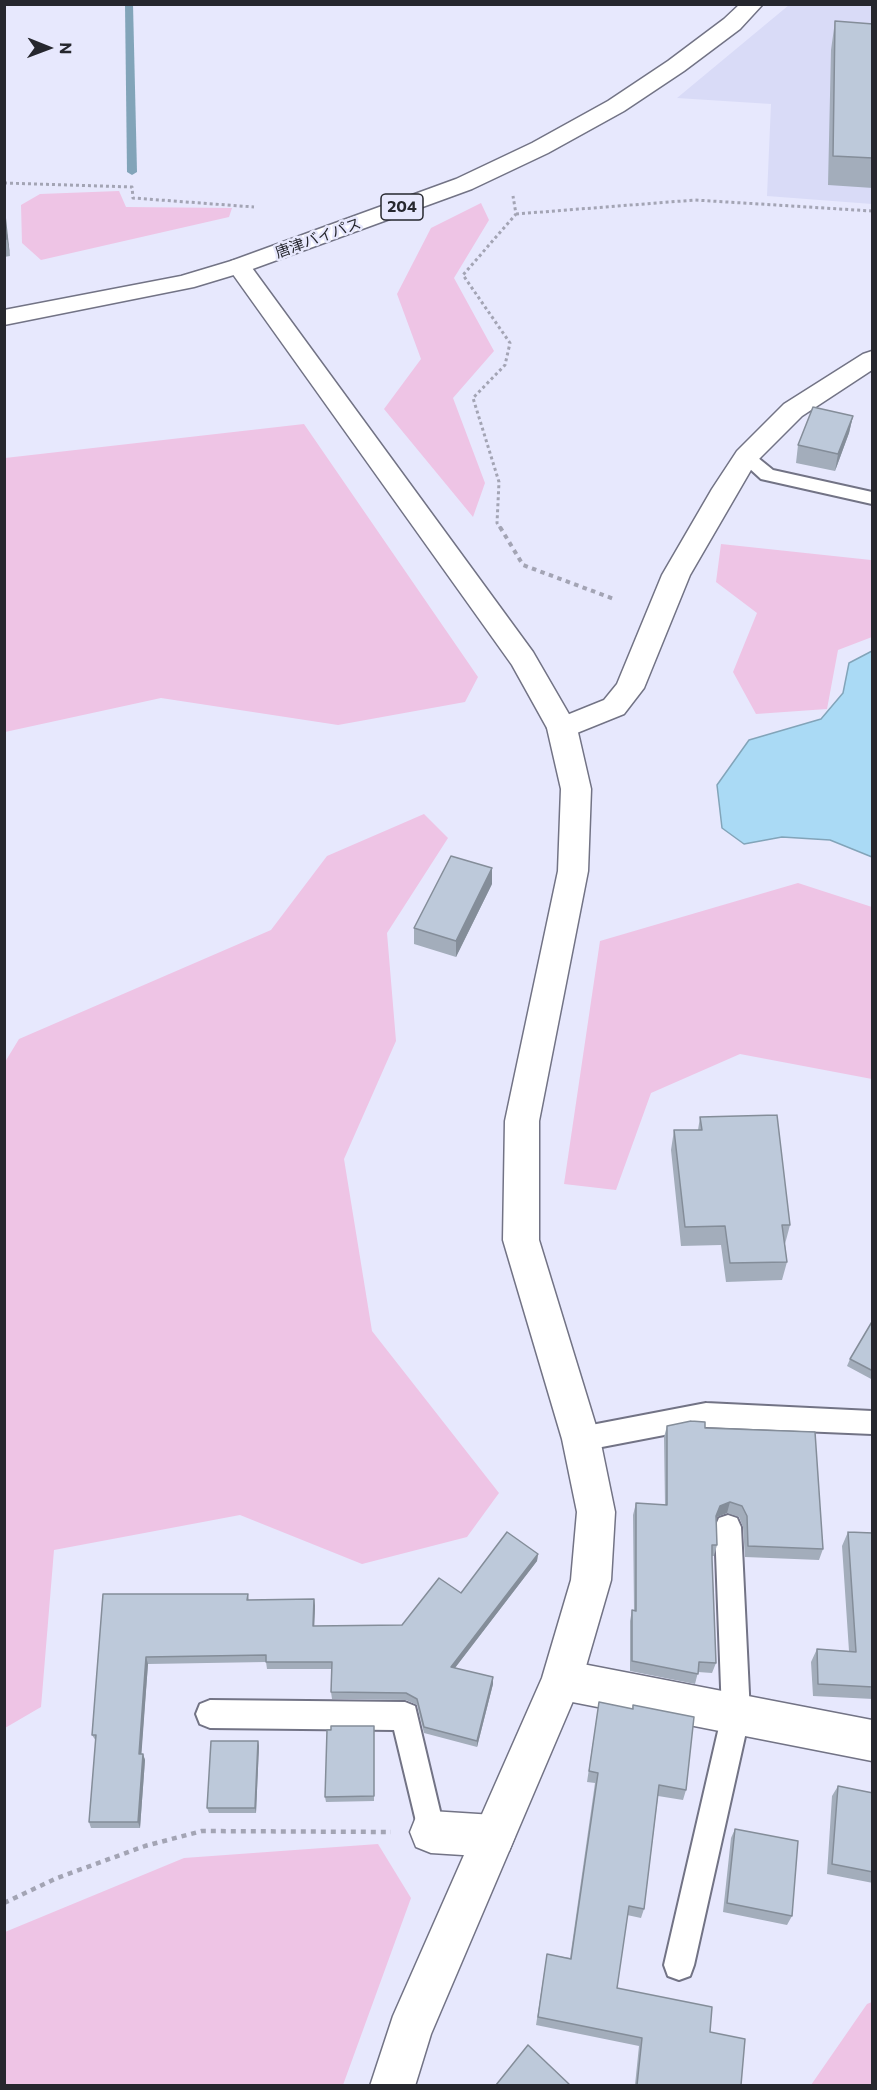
<!DOCTYPE html>
<meta charset="utf-8">
<style>
body{margin:0}
#map{position:relative;width:877px;height:2090px;overflow:hidden;background:#e7e8fd;font-family:Commissioner,sans-serif}
canvas{display:block}
.frame{position:absolute;inset:0;border:6px solid #26272e;pointer-events:none}
.north{position:absolute;left:18px;top:18px;width:60px;height:60px;-webkit-text-stroke:4px #e7e8fd;paint-order:stroke;rotate:91deg;font-size:16px;font-weight:700;line-height:24px;text-align:center;color:#26272e}
.north::after{content:'';display:block;margin:auto;width:21px;height:27px;background:#26272e;clip-path:polygon(50% 0,100% 100%,50% 72%,0 100%)}
</style>
<div id="map">
<canvas width="877" height="2090"></canvas>
<div class="frame"></div>
<div class="north">N</div>
</div>
<script>
const c = document.querySelector('canvas').getContext('2d');
c.lineJoin = 'round';
function fill(path, color) { c.fillStyle = color; c.fill(path, 'evenodd'); }
const shape = rows => new Path2D(rows.map(r => 'M' + r).join(''));
function strokePath(path, color, width, dash) { c.strokeStyle = color; c.lineWidth = width; c.lineCap = dash ? 'butt' : 'round'; c.setLineDash(dash || []); c.stroke(path); }
function drawText(font, color, halo, rows, align = 'center') {
  c.font = font + ' Commissioner,"Noto Sans JP",sans-serif'; c.lineWidth = 5; c.setLineDash([]); c.textBaseline = 'middle'; c.strokeStyle = halo; c.fillStyle = color; for (const [text, x, y, turn = 0] of rows) {
    c.save(); c.translate(x, y); c.rotate((+turn || 0) * Math.PI / 180); c.textAlign = isNaN(turn) ? turn : align; if (halo) c.strokeText(text, 0, 0); c.fillText(text, 0, 0); c.restore();
  }
}
fill(shape([
 [789,5,872,5,872,204,767,196,771,104,677,98]
]), '#d9dbf7');
fill(shape([
 [119,191,126,207,232,208,229,217,41,260,22,243,21,205,40,194],
 [481,203,489,220,454,278,494,351,453,398,485,483,473,517,384,409,421,359,397,294,431,228],
 [304,424,478,677,465,702,338,725,161,698,5,732,5,458],
 [721,544,871,560,872,557,872,637,838,650,827,709,756,714,733,672,757,613,716,582],
 [424,814,448,838,387,933,396,1041,344,1159,372,1331,499,1493,467,1537,362,1564,240,1515,54,1550,41,1707,5,1728,5,1062,19,1039,271,930,327,856],
 [798,883,872,907,872,1079,740,1054,651,1093,616,1190,564,1184,600,941],
 [378,1844,411,1898,343,2085,5,2085,5,1932,184,1858],
 [872,2002,872,2085,811,2085,867,2004]
]), '#eec4e5');
const water = shape([
 [872,651,872,857,830,840,782,837,744,844,722,828,717,785,749,740,821,719,843,693,849,663,872,651]
]);
fill(water, '#aadaf5');
strokePath(water, '#82a4b9', 1.5);
fill(shape([
 [125,4,133,4,137,172,132,175,127,172,125,4]
]), '#82a4b9');
const service = shape([
 [746,451,752,453,773,470,872,492,872,504,761,479,737,457,740,453,746,451],
 [706,1403,872,1411,872,1434,706,1427,581,1451,572,1447,568,1439,572,1431,581,1427,706,1403],
 [728,1515,737,1518,741,1527,750,1714,694,1965,690,1976,679,1980,668,1976,664,1965,722,1714,715,1527,719,1518,728,1515],
 [210,1700,405,1702,415,1706,445,1832,441,1842,431,1846,421,1842,394,1730,210,1728,200,1724,196,1714,200,1704,210,1700]
]);
const minor = shape([
 [872,351,872,370,802,416,755,463,690,575,644,688,624,714,562,739,552,735,547,728,552,721,604,700,617,684,662,575,712,489,737,451,784,404,863,354,872,351],
 [562,1660,872,1720,872,1761,562,1700,548,1694,542,1680,548,1666,562,1660],
 [431,1811,494,1815,509,1821,515,1836,509,1851,494,1857,431,1853,416,1847,410,1832,416,1817,431,1811]
]);
const tertiary = shape([
 [239,259,247,261,533,652,577,728,591,789,588,871,539,1121,539,1240,600,1439,615,1512,611,1580,582,1680,431,2034,415,2086,370,2086,393,2016,542,1678,571,1580,577,1512,562,1439,503,1240,505,1121,558,871,561,789,547,728,512,665,227,266,231,261,239,259]
]);
const trunk = shape([
 [740,4,763,4,740,29,684,71,624,111,548,153,472,189,247,271,194,287,4,325,4,310,181,276,231,261,456,179,532,143,608,101,668,61,724,19,740,4]
]);
strokePath(service, '#727385', 4);
strokePath(minor, '#727385', 3);
strokePath(tertiary, '#727385', 3);
strokePath(trunk, '#727385', 3);
strokePath(shape([
 [4,183,132,187,133,198,254,207],
 [516,214,695,200,872,211],
 [501,529,497,523,499,482,473,398,505,365,510,343,463,275,516,214,513,196]
]), '#a3a4b4', 3, [3, 3]);
strokePath(shape([
 [500,527,523,565,614,599]
]), '#a3a4b4', 4, [4.5, 4.5]);
strokePath(shape([
 [4,1903,57,1878,145,1846,202,1831,391,1832]
]), '#a3a4b4', 4.5, [5, 5]);
fill(service, '#fff');
fill(minor, '#fff');
fill(tertiary, '#fff');
fill(trunk, '#fff');
fill(shape([
 [835,21,873,24,873,188,828,185,831,50],
 [4,212,10,256,4,257],
 [853,416,849,433,835,471,796,463,798,445],
 [492,884,456,957,414,944,414,928],
 [700,1117,790,1225,785,1244,787,1262,782,1280,726,1282,721,1245,681,1246,671,1150,674,1130,698,1130],
 [873,1320,873,1380,847,1366,850,1359],
 [667,1426,705,1428,823,1549,819,1560,745,1557,743,1527,739,1517,727,1513,717,1517,716,1520,717,1545,714,1556,712,1556,716,1663,712,1673,698,1672,695,1684,630,1671,630,1621,632,1610,634,1610,633,1515,636,1503,665,1505,664,1437],
 [848,1532,873,1533,873,1699,813,1696,811,1662,817,1649,849,1651,842,1546],
 [538,1554,537,1561,455,1668,493,1684,477,1747,424,1733,417,1705,406,1700,332,1699,331,1692,332,1669,267,1669,266,1662,148,1664,141,1754,143,1754,145,1760,140,1828,91,1828,89,1822,96,1741,92,1735,103,1594,248,1594,249,1600,314,1599,315,1606,314,1626,402,1625],
 [599,1702,632,1709,633,1705,686,1790,683,1800,658,1796,644,1909,641,1918,627,1915,617,1988,710,2032,741,2085,635,2085,639,2046,536,2025,547,1954,570,1958,595,1783,587,1782],
 [374,1726,374,1801,326,1802,325,1797],
 [258,1741,259,1746,256,1813,209,1813,207,1808],
 [838,1786,873,1793,873,1883,827,1874,832,1796],
 [735,1829,792,1916,787,1925,723,1912,731,1838]
]), '#a3adbb');
fill(shape([
 [4,212,6,218,10,256,7,239],
 [853,416,849,433,835,471,838,454],
 [492,868,492,884,456,957,456,941],
 [730,1502,727,1513,717,1517,713,1527,716,1516,720,1506],
 [538,1554,537,1561,451,1673,451,1667],
 [314,1599,315,1606,314,1633,313,1626],
 [146,1657,148,1664,141,1760,139,1754],
 [493,1677,493,1684,477,1747,477,1741],
 [258,1741,259,1746,256,1813,255,1808],
 [143,1754,145,1760,140,1828,138,1822]
]), '#848d99');
const building = shape([
 [835,21,873,24,873,158,833,156,835,21],
 [4,217,7,239,4,239,4,217],
 [813,407,853,416,838,454,798,445,813,407],
 [451,856,492,868,456,941,414,928,451,856],
 [777,1115,790,1225,782,1225,787,1262,730,1263,725,1226,685,1227,674,1130,702,1130,700,1117,777,1115],
 [873,1320,873,1371,850,1359,873,1320],
 [691,1421,705,1422,705,1428,815,1432,823,1549,748,1546,747,1516,742,1506,730,1502,720,1506,716,1516,717,1545,712,1545,712,1559,716,1663,699,1662,698,1674,632,1661,632,1610,636,1611,636,1503,667,1505,667,1426,691,1421],
 [507,1532,538,1554,451,1667,493,1677,477,1741,424,1727,417,1699,406,1693,331,1692,332,1662,266,1662,266,1655,146,1657,139,1754,143,1754,138,1822,89,1822,96,1735,92,1735,103,1594,248,1594,247,1600,314,1599,313,1626,402,1625,439,1578,461,1593,507,1532],
 [848,1532,873,1533,873,1687,818,1684,817,1649,856,1652,848,1532],
 [599,1702,633,1709,633,1705,694,1717,686,1790,659,1785,644,1909,629,1906,617,1988,712,2007,710,2032,745,2039,741,2085,637,2085,642,2038,538,2017,547,1954,571,1959,598,1773,589,1771,599,1702],
 [331,1726,374,1726,374,1796,325,1797,327,1730,331,1730,331,1726],
 [211,1741,258,1741,255,1808,207,1808,211,1741],
 [838,1786,873,1793,873,1872,832,1864,838,1786],
 [735,1829,798,1841,792,1916,727,1903,735,1829],
 [528,2045,570,2085,496,2085,528,2045]
]);
fill(building, '#bdc9da');
strokePath(building, '#848d99', 1.5);
drawText('15px', '#26272e', '#e7e8fd', [
 ["唐津バイパス",318,238,-20]
]);
for (const [x, y, w] of [
 [402,207,42]
]) { const box = new Path2D(); box.roundRect(x - w / 2, y - 13, w, 26, 4.5); c.fillStyle = '#e7e8fd'; c.fill(box); strokePath(box, '#26272e', 1.5); }
drawText('bold 16px', '#26272e', null, [
 ["204",402,207]
]);
</script>
